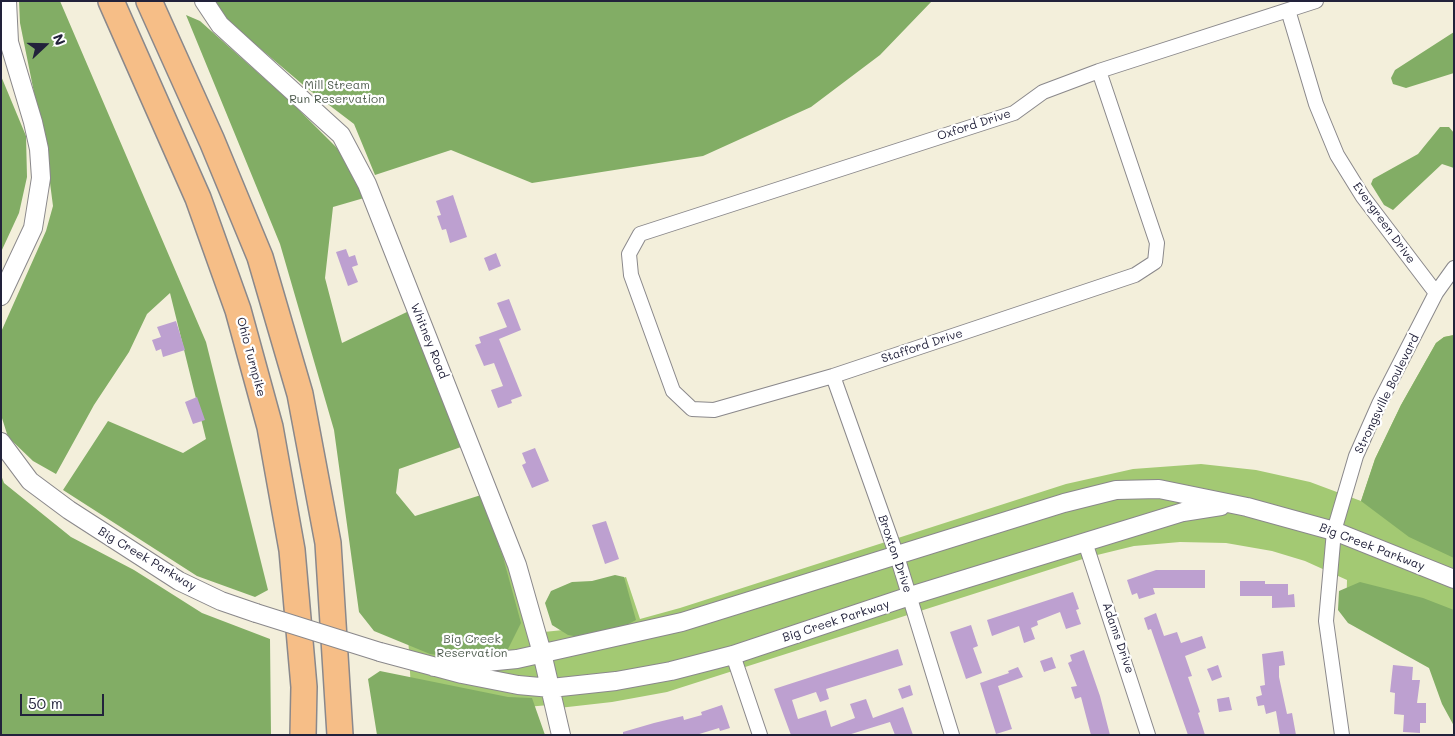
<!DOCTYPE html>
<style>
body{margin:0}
#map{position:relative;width:1455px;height:736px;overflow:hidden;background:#f3efdb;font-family:Mali,sans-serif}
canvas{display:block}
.frame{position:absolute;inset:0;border:2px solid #22223b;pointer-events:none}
.north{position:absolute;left:20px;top:20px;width:50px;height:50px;-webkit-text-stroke:4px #fff;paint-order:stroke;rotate:69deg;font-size:14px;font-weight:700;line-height:20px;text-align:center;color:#22223b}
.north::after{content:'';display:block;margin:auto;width:18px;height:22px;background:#22223b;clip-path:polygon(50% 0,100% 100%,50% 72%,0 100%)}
.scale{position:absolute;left:20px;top:694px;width:84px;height:22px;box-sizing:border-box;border:2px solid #22223b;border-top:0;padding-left:6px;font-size:15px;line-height:18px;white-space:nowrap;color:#22223b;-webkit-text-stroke:4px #fff;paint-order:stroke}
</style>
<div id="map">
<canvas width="1455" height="736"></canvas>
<div class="frame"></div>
<div class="north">N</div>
<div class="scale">50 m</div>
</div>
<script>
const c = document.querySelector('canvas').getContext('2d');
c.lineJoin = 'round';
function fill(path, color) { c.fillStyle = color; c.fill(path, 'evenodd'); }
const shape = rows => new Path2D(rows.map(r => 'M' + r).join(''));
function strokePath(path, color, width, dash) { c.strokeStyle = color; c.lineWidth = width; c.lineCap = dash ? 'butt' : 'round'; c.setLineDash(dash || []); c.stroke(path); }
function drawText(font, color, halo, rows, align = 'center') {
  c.font = font + ' Mali,sans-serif'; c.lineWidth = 4.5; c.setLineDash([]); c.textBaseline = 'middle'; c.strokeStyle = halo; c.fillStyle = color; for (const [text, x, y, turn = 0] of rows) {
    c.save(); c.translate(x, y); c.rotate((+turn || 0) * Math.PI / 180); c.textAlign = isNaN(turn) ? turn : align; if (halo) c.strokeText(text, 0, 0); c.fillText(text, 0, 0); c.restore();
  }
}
fill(shape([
 [1454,335,1454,673,1346,618,1347,580,1305,561,1272,551,1226,543,1180,542,1134,546,1089,557,667,692,612,702,550,709,549,705,482,711,412,709,407,616,492,503,534,633,573,629,548,602,626,577,640,619,680,608,1066,484,1133,469,1201,464,1256,470,1310,482,1361,501,1375,459,1401,405,1436,343,1444,337]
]), '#a3c973');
fill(shape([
 [19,1,60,1,206,342,268,590,255,597,197,576,63,490,108,421,183,453,206,439,170,293,147,314,129,352,94,405,56,474,33,461,8,437,1,415,1,332,46,231,53,206,46,152,20,23],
 [214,1,932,1,880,55,811,107,703,156,532,183,451,150,375,175,354,124,308,89,223,17],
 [186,15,200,21,293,104,341,152,352,173,364,198,333,207,325,278,342,343,409,311,461,447,399,469,396,493,415,516,481,495,503,557,521,623,508,649,460,658,430,654,374,631,359,612,334,430,280,244],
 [1454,32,1454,73,1406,88,1393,84,1391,78,1395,70],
 [1,76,26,136,27,177,19,213,1,252],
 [1440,127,1449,127,1454,133,1454,168,1442,164,1393,210,1384,205,1371,184,1373,179,1418,154],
 [1454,335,1454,558,1409,537,1361,501,1375,459,1401,405,1436,343,1444,337],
 [1,475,4,483,71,537,134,570,202,613,270,639,271,735,1,735],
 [615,575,624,577,636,620,617,630,579,637,568,635,552,625,545,603,551,591,572,582,592,581],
 [1360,582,1423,598,1454,610,1454,726,1442,704,1429,668,1348,623,1338,610,1339,591],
 [380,671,508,697,532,698,545,735,377,735,368,679]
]), '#82ad65');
fill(shape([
 [453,195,467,237,450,243,446,229,442,230,437,216,441,215,436,201],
 [346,249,349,257,355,255,358,265,352,267,358,282,348,286,336,252],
 [496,253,501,266,489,271,484,258],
 [509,299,521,330,499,339,522,396,511,400,512,403,498,408,491,390,503,386,494,363,484,366,475,345,481,343,479,337,507,327,497,303],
 [176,321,185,350,163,357,161,349,156,351,152,340,161,337,157,327],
 [197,397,205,420,193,424,185,402],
 [535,448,549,481,532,488,522,465,526,463,522,453],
 [606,521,619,559,605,564,592,525],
 [1156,570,1205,570,1205,588,1153,588,1155,594,1139,599,1137,593,1132,595,1127,580],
 [1240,581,1265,581,1265,584,1288,584,1288,595,1294,594,1295,607,1272,608,1272,596,1240,596],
 [1073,592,1079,609,1076,610,1081,624,1066,629,1060,612,1037,621,1038,625,1031,628,1035,639,1024,643,1019,626,992,636,987,620],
 [1156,613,1164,636,1177,632,1181,643,1202,636,1206,648,1185,656,1192,676,1188,677,1200,712,1198,713,1205,735,1188,735,1151,629,1148,630,1144,618],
 [971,625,978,646,973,648,982,673,966,679,950,632],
 [898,649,903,665,826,689,829,699,820,702,816,692,792,700,798,719,826,710,831,727,855,718,850,704,866,699,873,718,903,707,913,735,895,735,890,722,848,735,791,735,774,689],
 [1084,650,1100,696,1110,735,1091,735,1081,697,1075,699,1071,687,1077,686,1068,663,1072,661,1070,655],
 [1283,651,1285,665,1279,666,1279,677,1287,714,1292,713,1296,735,1280,735,1276,711,1266,714,1264,705,1258,706,1256,697,1262,695,1260,686,1265,685,1262,654],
 [1052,657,1056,668,1044,672,1040,661],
 [1218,665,1222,677,1212,681,1207,669],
 [1393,665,1413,667,1412,680,1420,680,1417,703,1426,703,1426,723,1420,723,1420,733,1403,732,1404,715,1394,714,1395,693,1390,692],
 [1018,667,1023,677,998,686,1012,729,996,734,980,683,1009,673,1008,671],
 [910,685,913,695,902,699,898,689],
 [1229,697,1232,710,1219,712,1217,699],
 [722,705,730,728,720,731,719,728,696,735,623,735,623,732,654,723,683,716,684,720,702,715,701,712]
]), '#bda0d0');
const minor = shape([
 [1288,10,1316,104,1337,155,1363,197,1436,293],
 [1099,71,1157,243,1155,262,1135,275,833,376,714,410,692,409,673,391,631,275,629,254,640,234,1014,113,1043,92,1099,71,1316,1],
 [833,376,897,556,952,735],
 [1085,542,1148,735],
 [733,655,760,735],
 [1342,735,1326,621,1334,531,1356,456,1379,404,1436,293,1454,268]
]);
const tertiary = shape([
 [204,1,220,25,341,135,367,184,517,565,542,653,561,735],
 [1,296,33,228,41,178,39,149,33,122,9,42,7,1],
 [1,442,30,481,69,510,179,581,221,601,256,613],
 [380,652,462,674,518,685,551,688,616,681,671,671,733,655,910,596,1183,512,1221,506],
 [434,667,517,659,682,622,1064,503,1116,490,1159,489,1247,507,1334,531,1454,579]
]);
const motorway = shape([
 [111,1,198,198,238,310,270,427,292,550,304,687,303,735],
 [149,1,212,141,260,257,300,394,328,543,340,735]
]);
strokePath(minor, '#8a888b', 16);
strokePath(tertiary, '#8a888b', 20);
strokePath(motorway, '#8a888b', 28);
strokePath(minor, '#fff', 14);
strokePath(tertiary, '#fff', 18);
strokePath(motorway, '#f6be87', 25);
const tertiaryBridge = shape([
 [256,613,380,652]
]);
strokePath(tertiaryBridge, '#8a888b', 20, []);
strokePath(tertiaryBridge, '#fff', 18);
drawText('12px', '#4f5c4f', '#fff', [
 ["Mill Stream",337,85],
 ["Run Reservation",337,99],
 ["Big Creek",472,639],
 ["Reservation",472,653]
]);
drawText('12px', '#22223b', '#fff', [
 ["Oxford Drive",974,125,-18],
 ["Evergreen Drive",1384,223,54],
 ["Whitney Road",429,341,68],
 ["Stafford Drive",922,346,-18],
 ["Ohio Turnpike",251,357,75],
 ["Strongsville Boulevard",1387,394,-64],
 ["Big Creek Parkway",1372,547,21],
 ["Broxton Drive",895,554,71],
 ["Big Creek Parkway",147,559,31],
 ["Big Creek Parkway",836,621,-18],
 ["Adams Drive",1118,638,71]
]);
</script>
